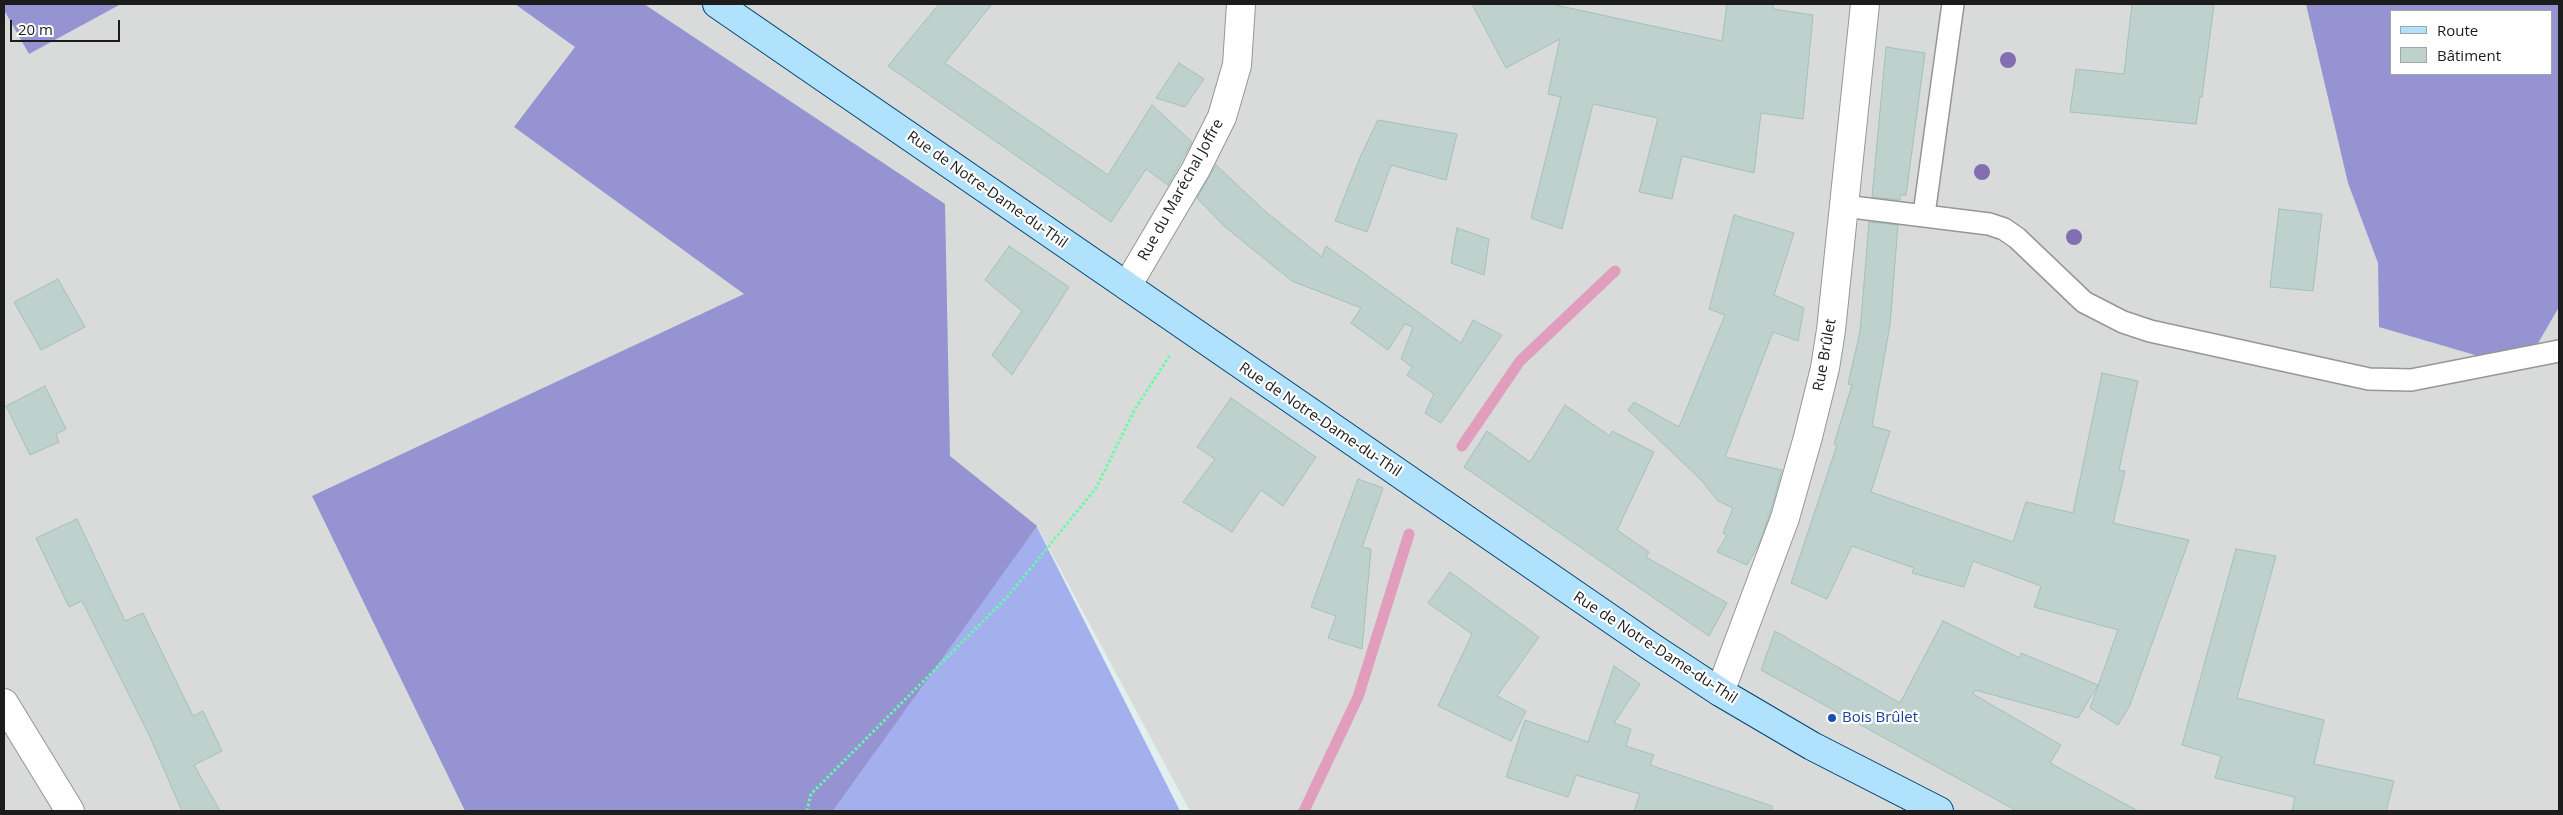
<!DOCTYPE html>
<meta charset="utf-8">
<style>
body{margin:0}
#map{position:relative;width:2563px;height:815px;overflow:hidden;background:#e1efee;font-family:"Open Sans",sans-serif}
canvas{display:block}
.frame{position:absolute;inset:0;border:5px solid #1c1c1c;pointer-events:none}
.legend{position:absolute;left:2390px;top:10px;width:162px;height:65px;box-sizing:border-box;background:#fff;border:1px solid #a4a4a4;margin:0;padding:6px 9px;list-style:none;font-size:15px;color:#1c1c1c}
.legend li{display:flex;align-items:center;gap:10px;height:25px}
.legend b{width:25px;border:1px solid #a4a4a4}
.scale{position:absolute;left:10px;top:20px;width:110px;height:22px;box-sizing:border-box;border:2px solid #1c1c1c;border-top:0;padding-left:6px;font-size:15px;line-height:18px;white-space:nowrap;color:#1c1c1c;-webkit-text-stroke:4px #fff;paint-order:stroke}
</style>
<div id="map">
<canvas width="2563" height="815"></canvas>
<div class="frame"></div>
<ul class="legend">
<li><b style="height:6px;background:#b0e1fd"></b>Route</li>
<li><b style="height:14px;background:#bed1cd"></b>Bâtiment</li>
</ul>
<div class="scale">20 m</div>
</div>
<script>
const c = document.querySelector('canvas').getContext('2d');
c.lineJoin = 'round';
function fill(path, color) { c.fillStyle = color; c.fill(path, 'evenodd'); }
const shape = rows => new Path2D(rows.map(r => 'M' + r).join(''));
function strokePath(path, color, width, dash) { c.strokeStyle = color; c.lineWidth = width; c.lineCap = dash ? 'butt' : 'round'; c.setLineDash(dash || []); c.stroke(path); }
function drawText(font, color, halo, rows, align = 'center') {
  c.font = font + ' "Open Sans",sans-serif'; c.lineWidth = 4.5; c.setLineDash([]); c.textBaseline = 'middle'; c.strokeStyle = halo; c.fillStyle = color; for (const [text, x, y, turn = 0] of rows) {
    c.save(); c.translate(x, y); c.rotate((+turn || 0) * Math.PI / 180); c.textAlign = isNaN(turn) ? turn : align; if (halo) c.strokeText(text, 0, 0); c.fillText(text, 0, 0); c.restore();
  }
}
fill(shape([
 [4,4,2559,4,2559,811,1190,811,1037,526,312,496,465,811,4,811],
 [2392,11,2552,11,2552,74,2392,74]
]), '#d9dbda');
fill(shape([
 [1036,525,1180,811,833,811]
]), '#a3b0ed');
fill(shape([
 [4,4,121,4,29,54,4,10],
 [515,4,644,4,945,204,950,456,1037,526,833,811,465,811,312,496,744,294,514,127,575,47],
 [2306,4,2559,4,2559,307,2523,369,2379,327,2378,263,2348,183],
 [2392,11,2552,11,2552,74,2392,74]
]), '#9593d1');
strokePath(shape([
 [1462,446,1520,361,1615,271],
 [1304,811,1358,697,1409,534]
]), '#e09ebc', 11);
const building = shape([
 [939,4,992,4,945,63,1108,175,1152,105,1192,142,1168,185,1146,169,1111,222,888,66,939,4],
 [1472,4,1551,4,1722,41,1727,4,1773,4,1773,9,1813,15,1803,119,1761,113,1754,173,1682,156,1672,199,1639,192,1658,118,1593,104,1562,229,1531,218,1561,97,1548,94,1560,39,1506,68,1472,4],
 [2132,4,2214,4,2202,97,2200,97,2196,124,2070,112,2076,69,2124,74,2132,4],
 [1886,47,1925,53,1906,195,1900,195,1900,200,1872,197,1886,47],
 [1179,63,1204,79,1185,107,1156,98,1179,63],
 [1378,120,1457,134,1446,180,1391,165,1367,232,1335,221,1361,155,1378,120],
 [1216,165,1266,212,1322,257,1326,246,1461,343,1473,320,1502,335,1441,423,1425,413,1434,394,1407,375,1412,367,1401,359,1413,327,1405,324,1388,350,1351,323,1361,308,1292,281,1224,226,1197,198,1216,165],
 [2279,209,2322,214,2313,291,2270,287,2279,209],
 [1734,215,1794,233,1774,295,1804,308,1798,341,1773,332,1725,457,1782,470,1770,513,1759,544,1747,565,1717,552,1727,535,1723,533,1733,508,1718,501,1701,480,1628,410,1634,402,1679,427,1725,315,1709,309,1734,215],
 [1869,222,1898,225,1890,325,1872,426,1890,431,1871,492,2013,542,2026,502,2073,513,2102,373,2138,381,2119,470,2125,471,2113,523,2189,540,2130,705,2118,725,2090,708,2118,630,2034,607,2041,586,1973,561,1964,587,1912,573,1914,568,1852,546,1827,599,1791,583,1837,445,1834,444,1852,385,1848,384,1860,332,1869,222],
 [1457,228,1489,239,1484,275,1451,263,1457,228],
 [1009,246,1069,287,1012,375,992,355,1022,311,985,280,1009,246],
 [58,279,85,327,41,350,14,302,58,279],
 [45,386,66,429,56,434,59,442,30,455,6,406,45,386],
 [1231,398,1316,457,1283,506,1261,490,1232,532,1183,502,1215,459,1197,447,1231,398],
 [1565,405,1610,436,1612,431,1654,452,1617,530,1649,552,1646,557,1727,603,1709,636,1464,467,1487,431,1530,462,1565,405],
 [1358,479,1383,488,1362,547,1371,549,1362,649,1328,638,1336,616,1311,607,1358,479],
 [77,519,125,621,143,613,193,716,203,711,222,751,194,765,220,811,182,811,150,737,82,601,69,607,36,538,77,519],
 [2236,549,2276,556,2237,698,2324,720,2314,764,2394,781,2386,811,2292,811,2295,797,2215,778,2221,756,2182,745,2236,549],
 [1450,572,1539,637,1497,696,1526,711,1511,741,1438,706,1472,634,1428,603,1450,572],
 [1943,621,2020,658,2021,653,2098,685,2078,718,1975,690,1973,694,2061,745,2050,763,2138,811,2017,811,1761,670,1775,631,1900,703,1943,621],
 [1614,666,1640,684,1614,723,1631,729,1626,746,1654,755,1650,765,1772,806,1772,811,1634,811,1640,794,1576,775,1568,797,1506,777,1525,720,1588,742,1614,666]
]);
fill(building, '#bed1cd');
strokePath(building, '#a3c1ba', 1);
const lane = shape([
 [1844,206,1989,224,2004,229,2017,238,2084,302,2123,322,2150,331,2369,379,2411,380,2559,351],
 [1924,214,1953,4]
]);
const street = shape([
 [1127,286,1196,169,1222,117,1237,65,1241,4],
 [1720,692,1785,518,1808,437,1825,368,1831,330,1865,4],
 [4,703,70,811]
]);
const secondary = shape([
 [717,4,1653,648,1720,692,1812,746,1939,811]
]);
strokePath(lane, '#969696', 24);
strokePath(street, '#969696', 30);
strokePath(secondary, '#047', 30);
strokePath(shape([
 [807,811,811,794,1009,595,1096,488,1135,409,1170,355]
]), '#62ffa5', 3, [2.5, 2.5]);
strokePath(lane, '#fff', 21);
strokePath(street, '#fff', 28);
strokePath(secondary, '#b0e1fd', 28);
c.fillStyle = '#846eb2';
for (const [x, y] of [
 [2008,60],
 [1982,172],
 [2074,237]
]) { c.beginPath(); c.arc(x, y, 8, 0, 2 * Math.PI); c.fill(); }
for (const [x, y, r, color] of [
 [1832,718,5,"#1a4fb4"]
]) { const dot = new Path2D(); dot.arc(x, y, r, 0, 2 * Math.PI); c.fillStyle = color; c.fill(dot); strokePath(dot, '#fff', 2); }
drawText('15px', '#1c1c1c', '#fff', [
 ["Rue de Notre-Dame-du-Thil",987,190,35],
 ["Rue du Maréchal Joffre",1181,190,-61],
 ["Rue Brûlet",1825,355,-80],
 ["Rue de Notre-Dame-du-Thil",1320,420,34],
 ["Rue de Notre-Dame-du-Thil",1655,648,33]
]);
drawText('15px', '#164399', '#fff', [
 ["Bois Brûlet",1842,718]
], 'left');
</script>
